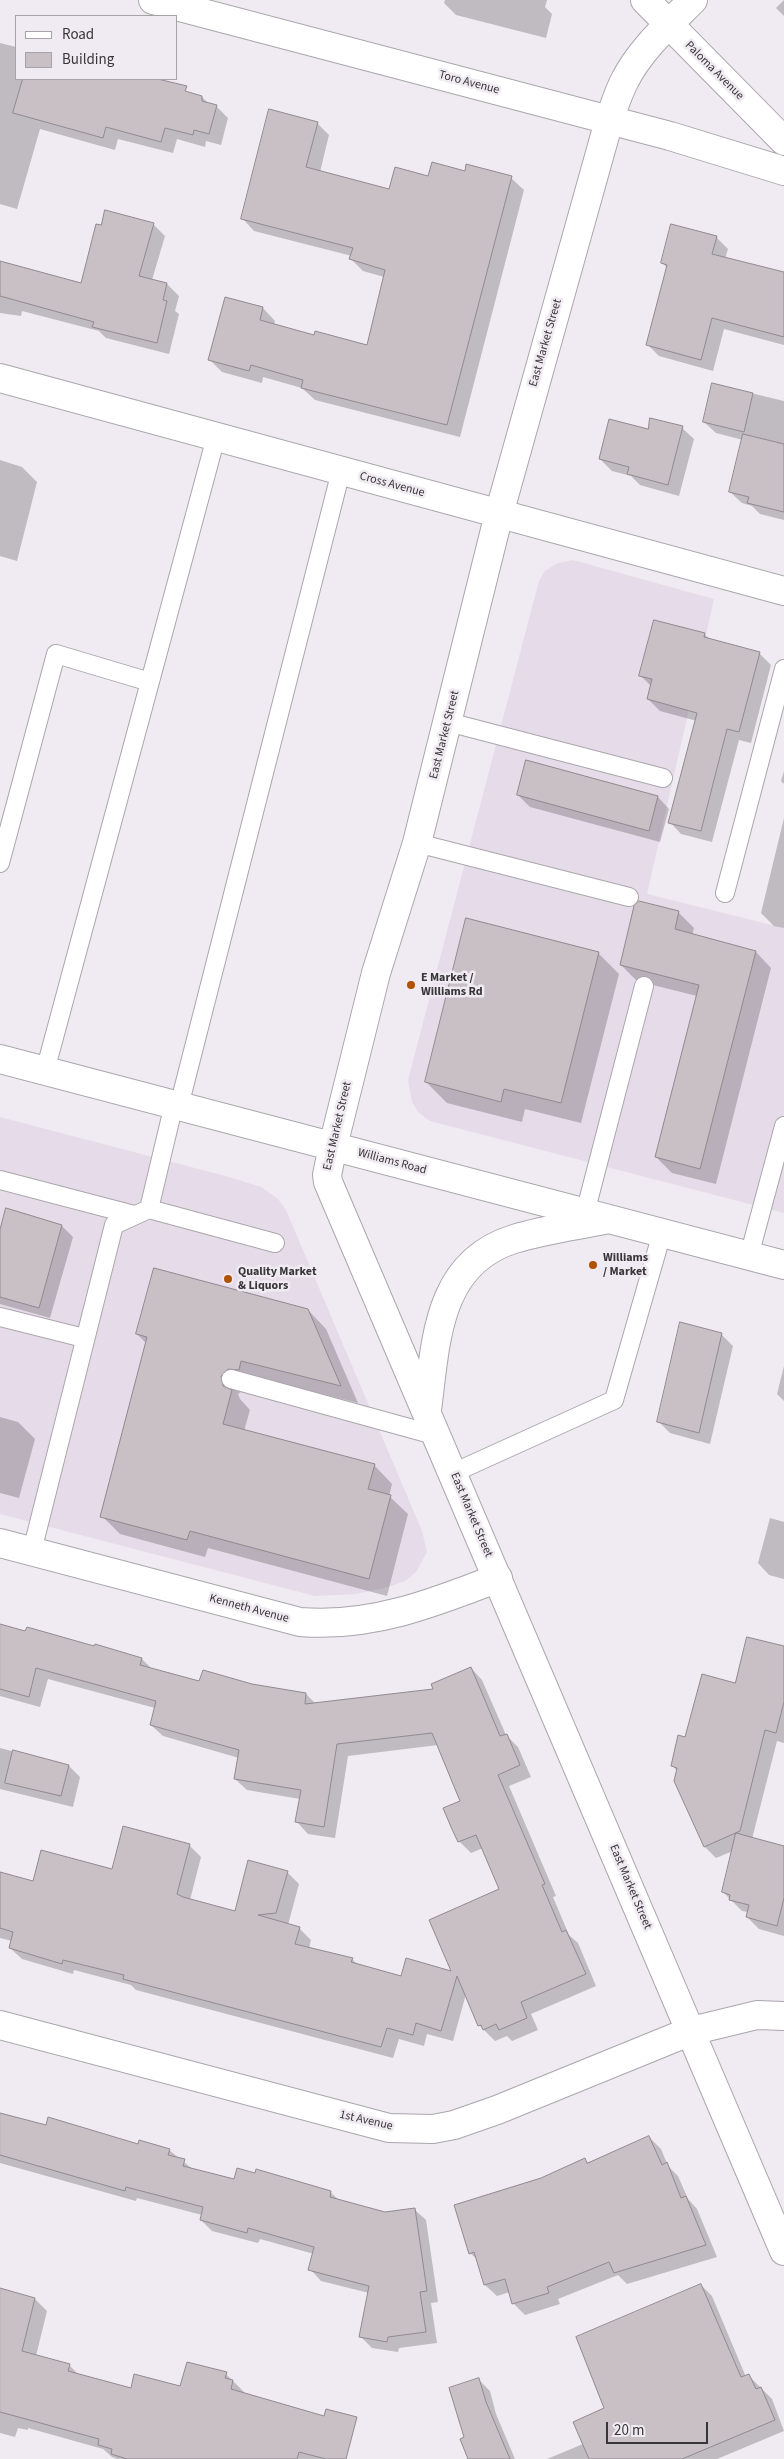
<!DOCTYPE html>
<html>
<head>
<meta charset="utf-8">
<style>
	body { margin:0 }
	#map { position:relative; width:784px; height:2459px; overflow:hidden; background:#f0eaf2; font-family:"Source Sans 3",sans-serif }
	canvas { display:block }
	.legend { position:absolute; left:15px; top:15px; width:162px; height:65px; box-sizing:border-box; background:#f0eaf2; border:1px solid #a6a2a8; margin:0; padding:6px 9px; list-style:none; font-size:15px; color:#383638 }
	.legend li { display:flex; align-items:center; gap:10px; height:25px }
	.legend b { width:25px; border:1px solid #a6a2a8 }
	.scale { position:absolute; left:606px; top:2422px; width:102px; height:22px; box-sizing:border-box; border:2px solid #383638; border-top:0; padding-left:6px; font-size:15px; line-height:18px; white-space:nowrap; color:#383638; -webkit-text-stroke:4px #f0eaf2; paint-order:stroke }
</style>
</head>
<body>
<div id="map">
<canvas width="784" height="2459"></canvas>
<ul class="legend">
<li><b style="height:6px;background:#fff"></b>Road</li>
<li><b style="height:14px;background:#c8c0c5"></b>Building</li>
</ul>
<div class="scale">20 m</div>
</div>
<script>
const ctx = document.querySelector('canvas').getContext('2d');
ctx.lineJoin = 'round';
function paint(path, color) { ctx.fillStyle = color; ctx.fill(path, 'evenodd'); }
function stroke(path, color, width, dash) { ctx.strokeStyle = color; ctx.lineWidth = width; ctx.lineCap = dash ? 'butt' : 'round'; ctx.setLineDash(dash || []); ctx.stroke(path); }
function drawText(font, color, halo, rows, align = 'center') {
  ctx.font = font + ' "Source Sans 3",sans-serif'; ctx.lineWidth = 5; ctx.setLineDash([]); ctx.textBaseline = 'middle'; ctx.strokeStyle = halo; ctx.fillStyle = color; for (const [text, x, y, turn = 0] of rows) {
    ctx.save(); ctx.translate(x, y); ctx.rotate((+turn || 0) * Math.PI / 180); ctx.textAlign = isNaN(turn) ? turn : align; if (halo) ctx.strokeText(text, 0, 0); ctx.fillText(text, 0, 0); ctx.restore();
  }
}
const built = new Path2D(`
	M573 560 714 599 647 894 784 928V1213L430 1121 418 1112 412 1102 408 1080 539 581 545 571 558 563Z
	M0 1117 229 1177 261 1187 278 1199 286 1210 422 1531 427 1552 416 1572 405 1581 388 1587 356 1594 315 1596 0 1514Z`);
const shadow = new Path2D(`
	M445 0H547L545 7 552 14 546 38 456 15 444 3Z
	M784 0V16L776 8Z
	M0 43 16 47V79H135L202 97 209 104 216 106 228 118 221 145 206 141 205 147 177 139 173 153 118 139 115 150 40 129 17 209 0 204Z
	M317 123 329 135 320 172 390 190 466 173 511 178 524 190 460 437 315 400 302 388 263 377 262 383 222 372 210 360 263 308 275 321 274 325 315 336 368 346 384 277 363 271 351 259 352 256 254 231 242 218Z
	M153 224 165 236 152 280 167 284 179 296 175 311 179 314 169 354 106 338 99 331 22 311 21 316 0 313V262L82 284 102 226Z
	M716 237 728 249 725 259 784 275V345L724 329 713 371 659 356 648 345 667 268 662 262Z
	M713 384 784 401V520L760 514 752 506 742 503 730 492 743 440 716 433 704 422Z
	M682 428 694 439 679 496 640 485 631 476 612 471 600 459 648 430Z
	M0 460 22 467 37 482 17 561 0 556Z
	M704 634 711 640 759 653 771 665 751 743 739 740 712 842 681 834 670 822 697 721 660 711 648 699 652 687 640 675Z
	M527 762 658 797 669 809 660 842 530 807 518 795Z
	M784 771V784L781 781Z
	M784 818V928L774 926 761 913Z
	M678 912 694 928 692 935 756 952 771 968 716 1184 672 1173 656 1157 697 996 637 981 621 965Z
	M598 953 619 974 581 1123 525 1109 522 1122 447 1103 426 1082Z
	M62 1226 73 1237 50 1318 0 1304V1235Z
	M308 1310 326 1329 358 1403 259 1378 238 1394 240 1399 250 1410 244 1431 374 1465 392 1484 389 1496 408 1514 387 1596 208 1548 205 1557 120 1534 102 1516 146 1343 137 1334Z
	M721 1334 733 1346 710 1444 670 1433 658 1421Z
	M784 1366V1401L777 1394Z
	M0 1417 18 1422 35 1439 19 1498 0 1493Z
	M770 1518 784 1522V1579L769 1575 758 1563Z
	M0 1625 142 1659 152 1669 200 1682 252 1685 306 1694 316 1704 435 1690 471 1668 482 1680 506 1735 518 1747 531 1777 509 1786 556 1896 553 1897 569 1935 578 1943 596 1986 531 2014 538 2030 512 2041 507 2036 495 2041 479 2025 466 1994 453 2041 427 2034 424 2046 399 2039 393 2058 136 1990 131 1985 74 1970 73 1974 22 1959 10 1948 12 1941 0 1938V1885L34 1883 113 1871 189 1845 201 1857 190 1900 236 1912 287 1872 299 1884 288 1925 299 1928 311 1940 309 1948 352 1959 359 1966 402 1978 453 1973 501 1890 483 1848 471 1853 459 1841 452 1826 462 1802 438 1745 348 1756 335 1838 308 1834 297 1822 300 1799 247 1790 235 1779 239 1758 163 1736 151 1725 155 1708 48 1679 40 1707 0 1696Z
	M784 1648V1743L777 1741 752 1839 784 1847V1936L759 1929 747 1917 748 1912 742 1911 723 1892 733 1851 716 1858 705 1847 677 1771 672 1765 686 1738 736 1685Z
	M0 1748 69 1766 80 1777 73 1807 0 1789Z
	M0 2113 47 2127 169 2150 195 2171 235 2181 330 2192 340 2201 385 2213 414 2209 426 2220 438 2302 431 2303 437 2343 399 2348 398 2352 372 2348 360 2336 369 2293 321 2281 310 2269 314 2254 260 2239 258 2243 212 2231 201 2220 202 2215 137 2198 136 2201 0 2163Z
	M649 2137 661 2149 668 2166 678 2176 688 2199 697 2209 717 2257 627 2284 618 2275 558 2299 560 2304 525 2315 513 2303 510 2292 497 2296 485 2285 478 2260 470 2253 541 2179 585 2160 589 2163Z
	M701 2285 712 2296 746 2377 749 2376 772 2399 784 2431 717 2459H547L583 2444 606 2409Z
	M0 2290 35 2299 47 2311 36 2356 69 2365 79 2375 132 2389 181 2387 226 2374 245 2393 328 2459H117L112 2457 103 2449 28 2428V2430L18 2428 15 2437 0 2433Z
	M479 2380 490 2391 496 2414 515 2459H469L466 2438Z`);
const building = new Path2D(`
	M23 79H158L187 86 185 91 202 96V101L217 105 209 134 194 130 193 135 165 128 161 142 106 127 103 138 13 113Z
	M269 109 318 122 306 167 389 189 395 167 428 176 432 162 465 171 466 164 512 176 447 425 301 388 303 380 251 365 249 371 208 360 225 297 263 307 260 320 314 335 315 331 367 345 385 270 349 259 353 248 241 219Z
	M105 210 154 223 139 276 167 283 163 300 167 301 157 343 92 327 94 322 0 296V261L81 283 96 224 101 225Z
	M671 224 717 236 712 254 784 272V337L712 318 701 360 646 345 667 265 661 263Z
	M712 383 753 393 744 432 703 422Z
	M650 418 683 426 668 485 627 474 629 467 599 459 609 419 648 429Z
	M743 434 784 444V512L747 503 749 497 729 492Z
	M654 620 705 633 704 637 760 652 739 732 727 729 701 831 668 823 697 713 647 699 652 679 639 676Z
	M526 760 658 796 649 831 517 795Z
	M639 901 679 911 675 929 756 951 700 1169 655 1157 699 985 620 965 634 906Z
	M466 918 599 952 561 1103 504 1089 501 1102 425 1082Z
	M6 1208 62 1225 39 1308 0 1297V1230Z
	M154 1268 308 1309 341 1386 241 1361 239 1370 228 1369 221 1376 223 1386 232 1390 223 1424 375 1464 368 1489 391 1495 369 1579 190 1531 187 1540 100 1517 147 1337 136 1334Z
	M680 1322 722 1333 699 1433 657 1422Z
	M0 1624 25 1631 27 1627 94 1646 95 1644 142 1658 140 1665 199 1681 203 1670 252 1684 306 1693 305 1704 433 1689 431 1684 471 1667 500 1736 507 1734 520 1765 498 1775 545 1884 542 1885 562 1932 566 1930 586 1974 521 2002 527 2018 499 2030 496 2024 483 2030 481 2025 478 2026 457 1976 441 2031 416 2023 413 2035 387 2028 381 2047 123 1979 124 1975 63 1960 62 1964 9 1948 13 1932 0 1928V1872L33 1881 41 1850 112 1869 123 1826 190 1844 177 1894 183 1897 235 1911 248 1860 288 1871 276 1913 258 1915 300 1927 295 1944 353 1958 351 1962 401 1976 406 1958 451 1971 429 1920 499 1889 476 1835 458 1842 451 1827 443 1808 460 1801 432 1733 337 1744 324 1827 295 1822 301 1790 234 1779 239 1750 150 1725 156 1701 36 1668 29 1697 0 1689Z
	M747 1637 784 1646V1702L776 1733 765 1730 740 1831 704 1847 674 1781 677 1768 671 1766 678 1735 685 1737 702 1674 735 1683Z
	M13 1750 69 1765 61 1796 5 1783Z
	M736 1833 784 1846V1898L777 1926 746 1917 749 1905 729 1900 730 1895 722 1892Z
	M0 2113 46 2125 48 2117 138 2144 139 2140 170 2149 168 2155 185 2159 183 2166 234 2179 237 2168 255 2173 256 2169 331 2191 330 2197 385 2212 415 2208 427 2291 420 2292 426 2332 388 2337 387 2342 359 2337 369 2286 308 2270 314 2247 248 2228 247 2233 200 2220 203 2207 126 2187 125 2191 0 2155Z
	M649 2136 662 2165 667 2162 681 2198 686 2196 706 2245 614 2273 609 2262 547 2287 549 2293 512 2304 505 2279 484 2285 474 2252 469 2254 454 2205 541 2178 585 2158 587 2163Z
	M701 2284 741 2377 749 2374 756 2389 761 2387 775 2420 682 2459H589L573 2422 604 2408 576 2337Z
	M0 2288 35 2298 22 2351 70 2364 68 2371 131 2388 134 2374 180 2386 187 2362 227 2372 225 2378 233 2380 231 2389 324 2416 326 2409 357 2417 346 2459H326L299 2452 297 2459H127L111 2454 112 2449 98 2445 99 2439 0 2412Z
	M479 2378 486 2402 510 2459H468L460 2439 464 2437 449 2388Z`);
const service = new Path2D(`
	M448 722 663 778
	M417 843 629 897
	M0 863 56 654 150 682
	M725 893 784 669
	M45 1071 216 437
	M179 1106 341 471
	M0 1180 134 1215
	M149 1209 275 1243
	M585 1213 644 986
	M749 1256 784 1126
	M0 1317 84 1338
	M231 1379 438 1436
	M453 1473 614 1400 662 1233
	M32 1551 114 1225 149 1209 174 1104`);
const minor = new Path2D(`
	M153 0 670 136 784 171
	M645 0 784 141
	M0 378 784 591
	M0 1543 300 1622C370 1628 434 1603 498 1578
	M0 2025 389 2128 433 2129 454 2125 497 2110 691 2031 757 2015 784 2016`);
const tertiary = new Path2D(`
	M333 1146 376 973 417 843 499 514 609 121C614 107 618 93 625 80 640 50 669 24 693 0`);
const secondary = new Path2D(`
	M0 1059 784 1265
	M333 1146 327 1175 328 1182 784 2251
	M427 1410C436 1343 436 1263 514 1239 543 1230 574 1226 604 1220`);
const markers = [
	[411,985,5,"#b05200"],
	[593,1265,5,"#b05200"],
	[228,1279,5,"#b05200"]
];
const streetNames = [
	["Paloma Avenue",714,71,45],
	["Toro Avenue",469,83,15],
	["East Market Street",546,343,-74],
	["Cross Avenue",392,485,15],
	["East Market Street",445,735,-76],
	["East Market Street",338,1126,-77],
	["Williams Road",392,1162,15],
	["East Market Street",471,1515,67],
	["Kenneth Avenue",249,1609,15],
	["East Market Street",630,1887,67],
	["1st Avenue",366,2121,13]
];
const poiNames = [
	["E Market /",421,978],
	["Williams Rd",421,992],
	["Williams",603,1258],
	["/ Market",603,1272],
	["Quality Market",238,1272],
	["& Liquors",238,1286]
];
paint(built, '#e6dbe9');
paint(shadow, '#0003');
paint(building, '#c8c0c5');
stroke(building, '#90898e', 1);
stroke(service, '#aba6ad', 20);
stroke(minor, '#aba6ad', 30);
stroke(tertiary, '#aba6ad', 30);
stroke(secondary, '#aba6ad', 30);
stroke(service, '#fff', 18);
stroke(minor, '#fff', 28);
stroke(tertiary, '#fff', 28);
stroke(secondary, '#fff', 28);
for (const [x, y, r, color] of markers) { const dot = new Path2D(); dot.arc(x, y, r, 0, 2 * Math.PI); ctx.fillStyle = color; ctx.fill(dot); stroke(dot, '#f0eaf2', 2); }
drawText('12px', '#383638', '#f0eaf2', streetNames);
drawText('bold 12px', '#383638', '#f0eaf2', poiNames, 'left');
</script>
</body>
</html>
